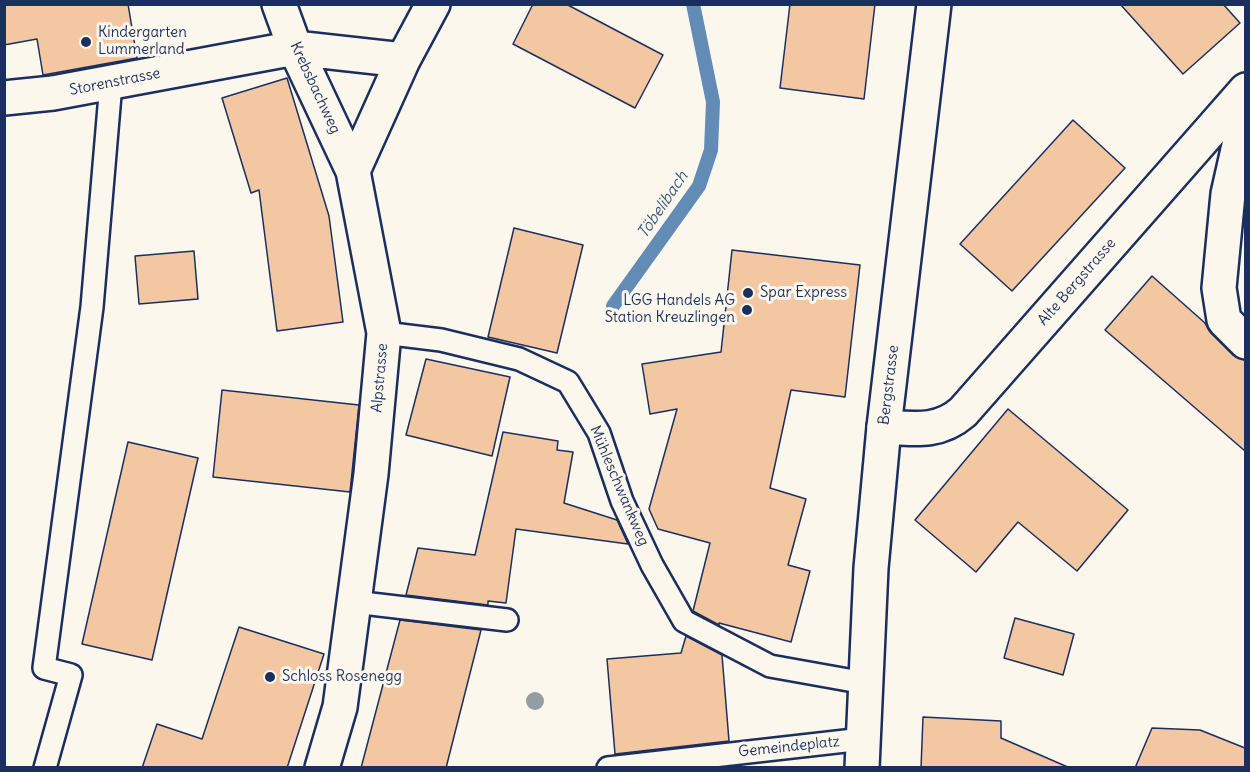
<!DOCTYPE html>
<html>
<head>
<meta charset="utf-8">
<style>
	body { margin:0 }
	#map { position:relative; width:1250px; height:772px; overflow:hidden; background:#fbf7ec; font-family:Delius,sans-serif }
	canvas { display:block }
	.frame { position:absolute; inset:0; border:6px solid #1b2f5e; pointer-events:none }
</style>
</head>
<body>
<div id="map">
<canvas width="1250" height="772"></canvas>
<div class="frame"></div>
</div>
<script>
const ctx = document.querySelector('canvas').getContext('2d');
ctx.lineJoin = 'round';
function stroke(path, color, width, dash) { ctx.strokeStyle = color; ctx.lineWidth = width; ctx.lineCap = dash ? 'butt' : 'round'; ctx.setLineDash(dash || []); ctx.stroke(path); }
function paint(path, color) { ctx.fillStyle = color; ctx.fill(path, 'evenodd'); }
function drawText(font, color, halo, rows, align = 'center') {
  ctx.font = font + ' Delius,sans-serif'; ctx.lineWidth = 6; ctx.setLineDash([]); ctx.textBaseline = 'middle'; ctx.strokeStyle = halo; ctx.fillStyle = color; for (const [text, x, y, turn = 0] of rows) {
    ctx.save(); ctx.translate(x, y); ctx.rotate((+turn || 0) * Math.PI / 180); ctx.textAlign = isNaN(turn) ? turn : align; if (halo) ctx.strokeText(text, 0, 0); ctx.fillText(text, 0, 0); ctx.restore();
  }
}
const stream = new Path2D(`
	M613 306 699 186 711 150 713 102 693 4`);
const building = new Path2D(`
	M4 4H128L137 58 43 75 37 39 4 45Z
	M533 4H566L663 55 635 108 513 44Z
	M790 4H875L864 99 780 88Z
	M1120 4H1223L1240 23 1183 74Z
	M287 78 329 216 343 322 277 331 259 190 251 193 222 98Z
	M1073 120 1125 168 1012 291 960 244Z
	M514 228 583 245 557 353 488 337Z
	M732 250 860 265 845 397 791 390 770 488 806 499 788 565 810 571 791 642 719 623V625L693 611 710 543 658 529 649 509 677 409 650 414 642 364 721 352Z
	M194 251 198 299 139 304 135 256Z
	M1152 276 1205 323 1211 333 1233 355 1245 360V451L1105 330Z
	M426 359 510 377 492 456 406 435Z
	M222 390 359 405 350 492 213 477Z
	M1008 409 1128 510 1077 571 1018 522 976 572 915 520Z
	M503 432 558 441 557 450 573 452 564 503 617 520 628 544 516 529 506 603 488 601V605L406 595 418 548 475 555Z
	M128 442 198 458 152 660 82 644Z
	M1015 618 1074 634 1063 675 1004 658Z
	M400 620 481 630 446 768H361Z
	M239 627 324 654 287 768H142L157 724 202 739Z
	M686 636 722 655 729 741 615 754 607 659 681 653Z
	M923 717 1001 721V738L1070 768H921Z
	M1152 728 1200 730 1245 748V768H1135Z`);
const service = new Path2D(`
	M384 333 441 340 519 359 568 382 599 433 622 501 652 565 684 621 770 666 865 683
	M354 602 507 620
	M45 768 71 675 44 668 92 307 111 83
	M608 768 863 739`);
const minor = new Path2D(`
	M279 4 295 48 353 171
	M4 98 53 93 295 48 403 60
	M1246 114 1228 194 1219 288 1224 320 1246 342
	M884 427C915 429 939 433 963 412L1246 90
	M322 768 340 707 371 474 384 333 353 171 403 60 433 4`);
const secondary = new Path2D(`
	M862 768 871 568 884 427 934 4`);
const trees = [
	[535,701]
];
const markers = [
	[86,42,6,"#1b2f5e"],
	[748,293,6,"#1b2f5e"],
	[747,310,6,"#1b2f5e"],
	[270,677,6,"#1b2f5e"]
];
const poiNames = [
	["Kindergarten",98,33],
	["Lummerland",98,50],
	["Spar Express",760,293],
	["LGG Handels AG",735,301,"right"],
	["Station Kreuzlingen",735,318,"right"],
	["Schloss Rosenegg",282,677]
];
const streetNames = [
	["Storenstrasse",115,82,-11],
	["Krebsbachweg",315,88,65],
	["Alte Bergstrasse",1077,282,-49],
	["Alpstrasse",380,378,-85],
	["Bergstrasse",889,385,-83],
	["Mühleschwankweg",619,486,67],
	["Gemeindeplatz",789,747,-6]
];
const waterNames = [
	["Töbelibach",663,205,-56]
];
stroke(stream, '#628bb6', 14);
paint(building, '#f3c7a2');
stroke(building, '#1b2f5e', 1.5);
stroke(service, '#1b2f5e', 26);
stroke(minor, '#1b2f5e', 38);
stroke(secondary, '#1b2f5e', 38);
stroke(service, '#fbf7ec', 21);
stroke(minor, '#fbf7ec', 33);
stroke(secondary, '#fbf7ec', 33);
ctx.fillStyle = '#959da4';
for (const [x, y] of trees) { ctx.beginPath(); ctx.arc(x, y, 9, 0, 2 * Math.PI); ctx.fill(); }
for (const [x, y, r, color] of markers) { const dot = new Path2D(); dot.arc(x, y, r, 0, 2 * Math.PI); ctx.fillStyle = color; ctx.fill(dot); stroke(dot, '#fbf7ec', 2); }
drawText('15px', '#1b2f5e', '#fbf7ec', poiNames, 'left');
drawText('15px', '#1b2f5e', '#fbf7ec', streetNames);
drawText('italic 16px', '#385582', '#fbf7ec', waterNames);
</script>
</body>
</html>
